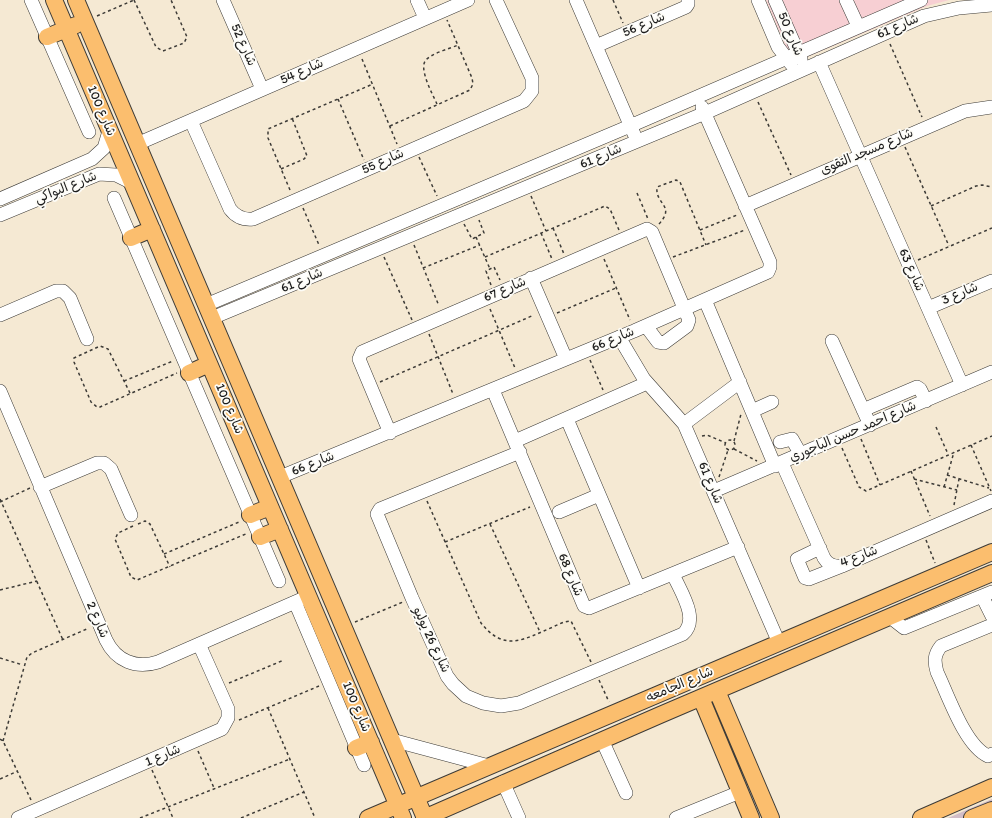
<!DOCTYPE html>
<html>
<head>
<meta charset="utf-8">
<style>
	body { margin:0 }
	canvas { display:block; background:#f5e9d3 }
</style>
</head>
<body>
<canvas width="992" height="818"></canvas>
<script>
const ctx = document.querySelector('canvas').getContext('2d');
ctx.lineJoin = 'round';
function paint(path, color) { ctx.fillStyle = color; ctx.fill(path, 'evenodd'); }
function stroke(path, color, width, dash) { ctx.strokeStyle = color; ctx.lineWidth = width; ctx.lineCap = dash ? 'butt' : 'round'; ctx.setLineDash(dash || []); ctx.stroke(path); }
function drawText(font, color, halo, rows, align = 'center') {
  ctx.font = font + ' Itim,"Playpen Sans Arabic",sans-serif'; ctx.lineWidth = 3.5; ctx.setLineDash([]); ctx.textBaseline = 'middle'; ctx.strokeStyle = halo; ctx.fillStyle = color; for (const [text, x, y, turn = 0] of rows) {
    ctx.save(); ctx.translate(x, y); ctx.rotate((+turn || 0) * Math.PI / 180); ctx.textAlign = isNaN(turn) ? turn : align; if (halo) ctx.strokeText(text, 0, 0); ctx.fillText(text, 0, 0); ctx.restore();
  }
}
const built = new Path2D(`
	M766 0H949L927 6 793 63Z`);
const industrial = new Path2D(`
	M992 799V818H948Z`);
const path = new Path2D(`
	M134 0 156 47 163 51 184 43 187 37 171 0
	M613 0 623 23
	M97 16 134 0
	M890 44 922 117
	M362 59 397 144
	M338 99 364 160
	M758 102 791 175
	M437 104C433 95 418 68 426 60 432 53 449 49 458 45
	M390 126 470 90 473 84 472 78 447 20
	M905 147 949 246
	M419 157 437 196
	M281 169 304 159 307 156 292 118
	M290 190 268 138V129L373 84
	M637 193 648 219
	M531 196 546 231
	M931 206 976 186 982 185 992 187
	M303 208 319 245
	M464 224 472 239 484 233 479 220
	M659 224C676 205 655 205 657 187L676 180 680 182 706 245
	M553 228 564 254
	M700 230 737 215
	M541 233 552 259
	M476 237 490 269
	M414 245 439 306
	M384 257 412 320
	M485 257 605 206 610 209 619 230
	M673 257 745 230
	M604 259 630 320
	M918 260 992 228
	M423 268 480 245
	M491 285 486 271 494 267 500 280
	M490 309 515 368
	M557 313 616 288
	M429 334 453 394
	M590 360 603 390
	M124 381 173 361
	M380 382 534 315
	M130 393 108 349 100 346 74 358V362L91 402 97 407H100L177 373
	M936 427 948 454
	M702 436 707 435 726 443
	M861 439 880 485
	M725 445a5 5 0 1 1 10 0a5 5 0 1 1-10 0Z
	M734 441 741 414
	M971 445 991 491
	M842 448 859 487 866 491 992 436
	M734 449 757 461
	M911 471 930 516
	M947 475 989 488
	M719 477 728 450
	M914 479 957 490
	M944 487 954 452
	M0 499 63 640
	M427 501 481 623C505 653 524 639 553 627 559 624 565 621 571 621L591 662
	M0 502 30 488
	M954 505 959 479
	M138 524 145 521 150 524 170 567
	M490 524 540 632
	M133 526 118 533 115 539 131 577 137 580 248 533
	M926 540 935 563
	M445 542 530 507
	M164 554 239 522
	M0 590 37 581
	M355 622 403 602
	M0 658 23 665
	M599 680 609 702
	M229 683 284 660
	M268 708 315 818
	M239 720 319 686
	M0 739 3 741 31 800
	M3 741 27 657 32 653 89 628
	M198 751 214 788
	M152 770 173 818
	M0 779 18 771
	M140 818 290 759
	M241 818 304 792`);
const minor = new Path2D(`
	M31 0 89 132
	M223 0 262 89
	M417 0 425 18
	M576 0 634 134
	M758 0 778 47 791 64
	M775 0 801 59
	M846 0 858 26
	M596 46 686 7 688 4V0
	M819 62 962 385
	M191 121 230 209C236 217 243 220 253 219L524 101 532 91V78L496 0
	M137 144 468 0
	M114 198 279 581
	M0 199 92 159 104 148 109 131
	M745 206 965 111 992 107
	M0 215 99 174 116 175 132 183
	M531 278 566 359
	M705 300 775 466
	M206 305 630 126 921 0
	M928 308 992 281
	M0 315 56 291H63L70 298 87 339
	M212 318 705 113 924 16 959 8 992 5
	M619 337 644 379 684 424 779 643
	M832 341 870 425
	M493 390 584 606 589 608 738 547
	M0 391 106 640C116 661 136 669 158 662L309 596
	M863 410 917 387 920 389 926 401
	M752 411 772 402
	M567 419 639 588
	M684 424 740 382
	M390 433 359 359 362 352 647 229 652 232 689 320 687 326 664 343 658 342 646 326
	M515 441 647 383
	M780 442 792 439 801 455
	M520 452 380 509 377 514 412 598 447 676 453 684 466 696 483 703 501 706 519 703 683 634C700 619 680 591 673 574
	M782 463 824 558C828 565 834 567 842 566L992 501
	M280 477 634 331 768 272 770 267V262L702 107
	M40 487 97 463H104L111 469 131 515
	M714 491 992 372
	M559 512 599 495
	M820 548 797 559 805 578 809 579 842 566
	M982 596 992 616
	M295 602 364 765
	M890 617 904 628 992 592
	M992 625 941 646C934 655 934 661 937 672 948 695 965 746 988 756L992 754
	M392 740 489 766
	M602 740 626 793
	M503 782 519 818
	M18 818 222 729 228 718V709L199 644
	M676 818 740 792`);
const major = new Path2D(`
	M54 0 403 818
	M76 0 425 818
	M47 37 76 25
	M131 238 152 229
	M189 373 209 364
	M250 515 270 507
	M260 537 280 529
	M717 691 771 818
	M701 698 751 818
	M356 748 371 742
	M368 818 992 552
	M424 818 660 715 992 573
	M921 818 992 787
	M972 818 992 810`);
const streetNames = [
	["شارع 56",644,25,-23],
	["شارع 61",898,27,-23],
	["شارع 50",790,34,67],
	["شارع 52",243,45,66],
	["شارع 54",302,72,-24],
	["شارع 100",101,111,67],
	["شارع مسجد التقوى",867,152,-23],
	["شارع 61",601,157,-23],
	["شارع 55",383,162,-24],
	["شارع البواكي",66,188,-22],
	["شارع 63",911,270,66],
	["شارع 61",302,281,-23],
	["شارع 67",505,290,-23],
	["شارع 3",960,294,-23],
	["شارع 66",613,340,-23],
	["شارع 100",229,409,67],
	["شارع احمد حسن الباجوري",853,432,-23],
	["شارع 66",313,464,-22],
	["شارع 61",710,483,67],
	["شارع 4",859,557,-21],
	["شارع 68",570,575,67],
	["شارع 2",97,620,67],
	["شارع 26 يوليو",431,640,65],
	["شارع الجامعه",680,685,-23],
	["شارع 100",356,707,67],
	["شارع 1",163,756,-23]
];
paint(built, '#f7cfd3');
paint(industrial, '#d2bdc7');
stroke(minor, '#3d3b37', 14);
stroke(major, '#3d3b37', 18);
stroke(path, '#3d3b37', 1.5, [3, 3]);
stroke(minor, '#fff', 13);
stroke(major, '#fbbe6e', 16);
drawText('13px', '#1c1c1c', '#fdfcf7', streetNames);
</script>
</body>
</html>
